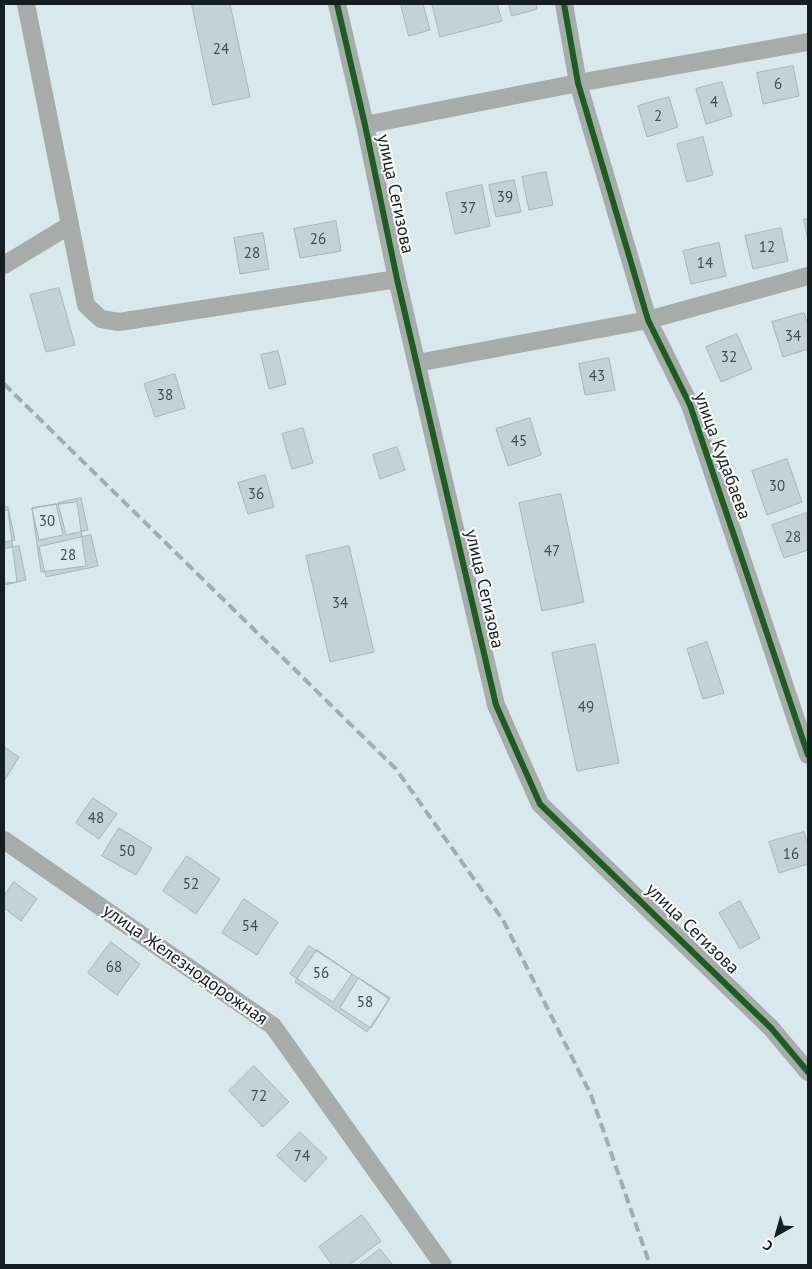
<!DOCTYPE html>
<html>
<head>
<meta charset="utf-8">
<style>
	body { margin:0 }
	#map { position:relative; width:812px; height:1269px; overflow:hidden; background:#d8e8ed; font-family:"PT Sans",sans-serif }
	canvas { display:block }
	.frame { position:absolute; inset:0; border:5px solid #151f22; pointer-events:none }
	.north { position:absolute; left:752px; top:1209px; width:50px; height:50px; -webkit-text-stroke:4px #fff; paint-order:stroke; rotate:218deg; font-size:14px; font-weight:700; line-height:20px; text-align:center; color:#151f22 }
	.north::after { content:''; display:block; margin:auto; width:18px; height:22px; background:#151f22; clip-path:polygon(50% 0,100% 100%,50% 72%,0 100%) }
</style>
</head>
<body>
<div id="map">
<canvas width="812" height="1269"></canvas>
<div class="frame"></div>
<div class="north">С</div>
</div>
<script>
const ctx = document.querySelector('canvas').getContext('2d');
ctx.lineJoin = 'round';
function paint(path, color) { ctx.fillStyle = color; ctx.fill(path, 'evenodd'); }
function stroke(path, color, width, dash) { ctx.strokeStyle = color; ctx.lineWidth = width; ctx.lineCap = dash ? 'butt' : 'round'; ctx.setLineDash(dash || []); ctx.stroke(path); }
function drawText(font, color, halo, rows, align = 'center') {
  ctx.font = font + ' "PT Sans",sans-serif'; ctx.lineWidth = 4; ctx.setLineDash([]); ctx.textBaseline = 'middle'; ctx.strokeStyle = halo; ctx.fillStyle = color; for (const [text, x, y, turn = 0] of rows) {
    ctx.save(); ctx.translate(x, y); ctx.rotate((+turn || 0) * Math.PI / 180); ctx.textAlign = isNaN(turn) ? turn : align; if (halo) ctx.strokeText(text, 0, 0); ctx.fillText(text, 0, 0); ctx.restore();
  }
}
const building = new Path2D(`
	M192 4H230L250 97 213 105Z
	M401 4H423L430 30 409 36Z
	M437 4H497L502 21 440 37 432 5Z
	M509 4H536L537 9 512 16Z
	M793 66 799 96 763 104 757 73Z
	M722 82 732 116 706 124 696 89Z
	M669 97 678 127 647 137 638 106Z
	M703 137 713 175 687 182 677 144Z
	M546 172 553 205 529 210 522 177Z
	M514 180 521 212 496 217 489 185Z
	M482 185 490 226 455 234 446 193Z
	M804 219H808V240Z
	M336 221 341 251 300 258 294 229Z
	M781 228 788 261 753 269 745 236Z
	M263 233 269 269 240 274 234 238Z
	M719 243 726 276 691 284 683 251Z
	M59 288 75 345 46 352 30 295Z
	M804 313 808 325V349L783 357 772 322Z
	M737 334 752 369 721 382 706 347Z
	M278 351 286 384 269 389 261 355Z
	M609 358 615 390 585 395 579 364Z
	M175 374 185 408 155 417 144 384Z
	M530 418 541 455 508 466 496 429Z
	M303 428 313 463 292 469 282 434Z
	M397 447 405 470 380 479 373 455Z
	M787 459 802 502 767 515 752 471Z
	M265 475 274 507 248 514 238 483Z
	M561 494 584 602 542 611 519 503Z
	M81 498 88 530 66 535 58 503Z
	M77 502 86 566 41 572 32 508Z
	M56 504 63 535 39 540 32 509Z
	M8 507 15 540 4 542V508Z
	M8 510 17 582 4 583V511Z
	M807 513 808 550 784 558 772 525Z
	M91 535 98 566 46 577 39 547Z
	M19 546 26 580 4 585V549Z
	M349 546 374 652 330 662 306 556Z
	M707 642 724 693 703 699 687 649Z
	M595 644 619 763 577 771 552 653Z
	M4 747 19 757 4 781Z
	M93 798 117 814 99 839 76 823Z
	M119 828 152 848 136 875 102 856Z
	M804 832 808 845V864L779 873 769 842Z
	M187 856 220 879 196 914 163 891Z
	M14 882 37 899 21 921 4 908V896Z
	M244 899 278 922 257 955 222 933Z
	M740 901 760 938 740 949 719 913Z
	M111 942 140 964 117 995 88 973Z
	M309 946 352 974 333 1002 290 974Z
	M317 950 389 999 367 1032 295 982Z
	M359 978 390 998 371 1028 340 1008Z
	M254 1066 289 1102 263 1127 229 1091Z
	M300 1132 327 1158 305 1182 277 1156Z
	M362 1215 381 1241 349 1265H332L319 1247Z
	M380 1249 393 1265H359Z`);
const minor = new Path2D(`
	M26 4 86 305 101 319 119 322 397 279
	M337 4 365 125 397 279 496 705 540 804 771 1028 808 1072
	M564 4 578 83 648 320 690 405 808 755
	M365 125 578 83 808 42
	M4 265 70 225
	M417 363 648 320 808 276
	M4 840 273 1026 443 1265`);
const rail = new Path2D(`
	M4 384 396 769 503 920 591 1095 650 1265`);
const cycleway = new Path2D(`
	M337 4 365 125 397 279 496 705 540 804 771 1028 808 1072
	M564 4 578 83 648 320 690 405 808 755`);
const numberNames = [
	["24",221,50],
	["6",778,85],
	["4",714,103],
	["2",658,117],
	["39",505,198],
	["37",468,209],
	["26",318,240],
	["12",767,248],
	["28",252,254],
	["14",705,264],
	["34",793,337],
	["32",729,358],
	["43",597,377],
	["38",165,396],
	["45",519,442],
	["30",777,487],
	["36",256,495],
	["30",47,522],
	["28",793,538],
	["47",552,552],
	["28",68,556],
	["34",340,604],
	["49",586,708],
	["48",96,819],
	["50",127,852],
	["16",791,855],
	["52",191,885],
	["54",250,927],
	["68",114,968],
	["56",321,974],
	["58",365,1003],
	["72",259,1097],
	["74",302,1157]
];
const streetNames = [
	["улица Сегизова",395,194,78],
	["улица Кудабаева",722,456,70],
	["улица Сегизова",484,589,77],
	["улица Сегизова",692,929,44],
	["улица Железнодорожная",185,965,35]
];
paint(building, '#c4d1d5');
stroke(building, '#a9b4b8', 1);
stroke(minor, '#a7aba9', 18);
stroke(rail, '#a4acad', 4, [10, 5]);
stroke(cycleway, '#1b5e20', 6);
drawText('15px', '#424c50', null, numberNames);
drawText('18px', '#151f22', '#fff', streetNames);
</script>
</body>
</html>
